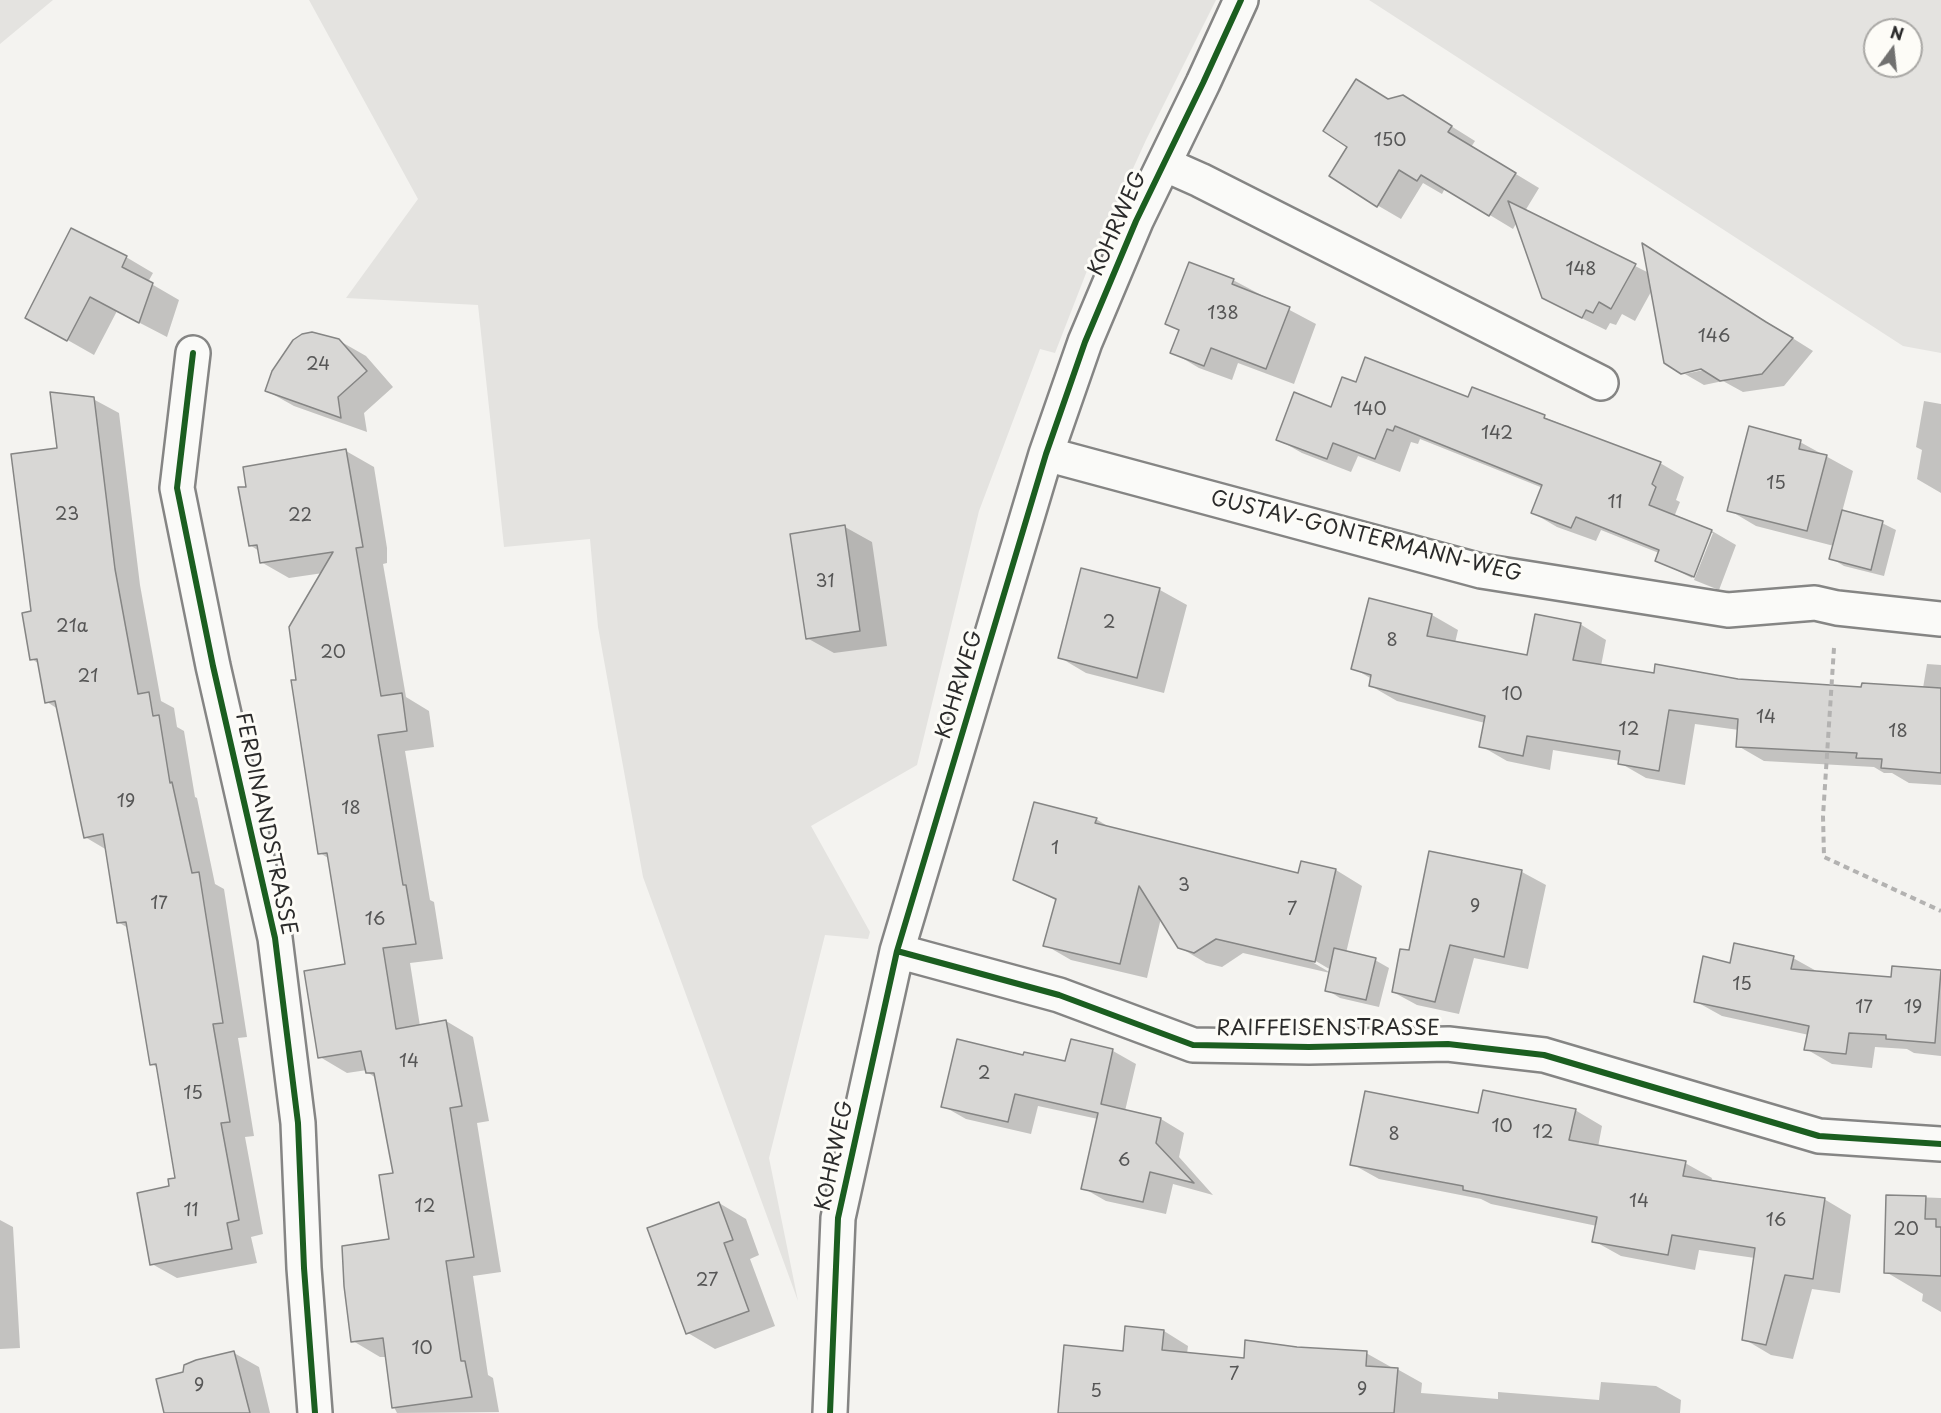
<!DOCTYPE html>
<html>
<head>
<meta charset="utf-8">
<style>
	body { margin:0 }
	#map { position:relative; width:1941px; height:1413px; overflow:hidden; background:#f4f3f0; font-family:"Playpen Sans",sans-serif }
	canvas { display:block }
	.north { position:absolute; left:1863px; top:18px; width:60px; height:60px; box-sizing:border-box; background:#fdfcf7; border:2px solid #a9a8a5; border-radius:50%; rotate:15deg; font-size:16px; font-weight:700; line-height:24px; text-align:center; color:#2b2b2b }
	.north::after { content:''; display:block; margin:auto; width:21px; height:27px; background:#717170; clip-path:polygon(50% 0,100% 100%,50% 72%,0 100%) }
</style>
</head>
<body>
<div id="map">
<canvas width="1941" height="1413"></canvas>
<div class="north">N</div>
</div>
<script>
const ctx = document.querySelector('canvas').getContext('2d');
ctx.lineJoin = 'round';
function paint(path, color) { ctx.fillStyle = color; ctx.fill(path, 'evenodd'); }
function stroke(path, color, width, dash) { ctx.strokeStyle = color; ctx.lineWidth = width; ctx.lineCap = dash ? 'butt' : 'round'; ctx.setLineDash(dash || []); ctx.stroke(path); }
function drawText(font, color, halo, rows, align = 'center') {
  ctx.font = font + ' "Playpen Sans",sans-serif'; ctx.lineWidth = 6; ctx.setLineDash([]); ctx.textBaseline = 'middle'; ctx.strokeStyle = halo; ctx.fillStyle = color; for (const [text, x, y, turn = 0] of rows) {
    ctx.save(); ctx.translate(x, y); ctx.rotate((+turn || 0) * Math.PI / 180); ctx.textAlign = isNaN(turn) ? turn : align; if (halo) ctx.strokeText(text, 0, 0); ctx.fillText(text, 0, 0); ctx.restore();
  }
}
const green = new Path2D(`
	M0 0H53L0 44Z
	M309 0H1216L1146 140 1090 263 1055 353 1040 349 979 511 917 765 811 826 870 932 868 939 825 935 769 1158 798 1301 643 877 598 627 590 539 504 547 478 305 346 298 418 199Z
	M1369 0H1941V353L1903 346ZM1875 30H1911V66H1875Z`);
const shadow = new Path2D(`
	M1388 100 1427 111 1475 141 1471 147 1539 188 1525 211 1649 273 1664 257 1813 351 1784 386 1743 392 1723 381 1704 385 1685 374 1708 369V366L1684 371V374L1665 362 1652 290 1635 321 1622 314 1616 325 1610 323 1606 330 1567 311 1517 222 1513 229 1445 188 1442 194 1423 183 1401 219 1377 205Z
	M126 257 153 273 148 282 179 300 167 337 117 311 94 355 27 317Z
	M1233 280 1316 324 1294 384 1238 363 1232 380 1199 368 1172 352 1180 331 1167 323Z
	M338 340 366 356 393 387 364 413 367 432 294 406 267 391Z
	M1356 384 1469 399 1473 389 1660 463 1684 477 1676 500 1680 502 1674 517 1712 531 1736 545 1719 590 1694 580 1713 533H1710L1692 578 1656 560 1659 553 1601 530 1596 541 1557 527 1533 513 1543 488 1420 439 1418 444 1411 442 1400 472 1358 456 1351 472 1302 453 1277 439 1332 409Z
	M93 399 119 413 140 585 161 701 174 708 177 727 184 731 195 797 197 798 215 884 224 889 247 1037 238 1038 254 1136 245 1137 263 1234 251 1237 257 1263 177 1278 152 1264 171 1187 177 1179 158 1068 152 1064 128 928 118 922 107 850 85 837 58 709 47 702 39 664 32 659 33 612 59 450Z
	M1924 401 1941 404V493L1917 479 1922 450 1916 447Z
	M1800 442 1853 471 1842 512 1882 523 1896 530 1884 576 1844 566 1831 558 1834 546 1756 526 1729 510Z
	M346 451 374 467 387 548V563L383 564 406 697 429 711 434 747 405 751 430 900 434 902 443 959 410 963 420 1026 446 1021 473 1037 489 1121 477 1123 501 1272 473 1276 488 1375 493 1378 499 1412 397 1413 394 1407 387 1357H380L353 1341 391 1240 394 1174 376 1078 367 1072V1070L347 1073 320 1057 347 965 328 858 320 853 298 681 323 573 289 578 261 562 259 551 250 545 248 488Z
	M845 527 872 542 887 646 834 653 807 638Z
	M1082 570 1160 590 1187 605 1164 693 1086 673 1059 657Z
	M1370 600 1432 615 1458 630 1455 643 1528 657 1580 624 1606 640 1601 666 1655 675 1863 688H1923L1927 664 1941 665V785L1909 783 1892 773H1884L1874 767 1764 761 1738 746 1739 730 1695 724 1685 785 1646 778 1620 763V761L1553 750 1550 770 1507 761 1481 746 1485 723 1397 701 1371 686 1372 679 1353 668Z
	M1096 819 1114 830 1299 875 1302 863 1336 870 1362 886 1346 953 1375 960 1389 968 1379 1007 1340 998 1327 990 1330 973 1243 953 1222 967 1206 963 1179 947 1161 918 1147 978 1071 960 1045 945 1057 901 1015 879ZM1309 957 1331 970V973L1307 959Z
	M1430 853 1522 872 1546 885 1528 969 1474 958 1459 1014 1417 1005 1393 992 1410 952Z
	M1793 958 1820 973 1892 979 1893 968 1941 971V1056L1914 1053 1907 1049 1875 1047 1872 1068 1832 1064 1806 1049 1809 1035 1722 1016 1695 1001 1731 965Z
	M1072 1041 1113 1051 1136 1064 1125 1111 1161 1119 1184 1133 1179 1157 1213 1195 1173 1184 1166 1214 1106 1201 1083 1188 1098 1119 1038 1106 1031 1134 966 1119 943 1106 1024 1056 1067 1063Z
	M1575 1110 1602 1126 1598 1147 1685 1163 1712 1178 1711 1182 1824 1199 1851 1215 1840 1293 1812 1289 1793 1359 1771 1355 1744 1339 1755 1258 1699 1250 1695 1270 1621 1256 1594 1241 1597 1226 1491 1204 1481 1199 1379 1179 1352 1164 1480 1114Z
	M1888 1196 1941 1198V1312L1922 1301 1923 1294 1886 1272Z
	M719 1203 746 1219 759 1255 750 1259 775 1326 715 1349 688 1333Z
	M0 1220 13 1227 20 1348 0 1349Z
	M1164 1331 1188 1346 1187 1354 1246 1360 1297 1348 1366 1353 1391 1367 1390 1369H1397L1422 1383 1421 1393 1498 1399V1392L1599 1400 1601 1382 1656 1386 1681 1400 1680 1413H1062L1124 1353Z
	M234 1353 259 1367 270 1413H180L185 1373Z`);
const building = new Path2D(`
	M1356 79 1388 99 1403 95 1452 126 1448 132 1516 173 1489 216 1421 175 1417 181 1399 170 1377 207 1329 176 1347 147 1323 131Z
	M1508 201 1636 264 1611 309 1599 302 1593 313 1586 310 1582 318 1542 298Z
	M71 228 127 256 122 267 153 283 139 323 90 297 67 341 25 318Z
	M1642 243 1766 322 1793 338 1762 374 1720 381 1701 369 1681 374 1664 363Z
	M1189 262 1234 279 1232 284 1290 307 1266 369 1211 348 1204 366 1170 353 1179 330 1165 324Z
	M312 332 339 339 367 371 338 397 341 418 265 391 272 371 293 340 302 334Z
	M1365 357 1468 397 1472 387 1545 415 1544 418 1661 462 1652 484 1656 487 1649 505 1712 530 1694 577 1655 561 1659 550 1576 517 1571 528 1531 513 1542 485 1395 426 1393 431 1387 429 1375 459 1333 443 1327 459 1276 440 1294 392 1331 407 1342 377 1356 382Z
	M50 392 94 397 115 569 138 694 149 692 153 716 159 715 170 783 172 782 192 873 199 872 223 1023 213 1024 230 1122 221 1123 239 1220 227 1223 232 1249 150 1265 137 1193 169 1186 168 1179 175 1178 156 1064 150 1065 126 922 117 923 103 834 84 838 55 701 45 703 37 659 30 660 22 613 31 611 11 454 57 448Z
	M1749 426 1801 440 1799 449 1827 455 1807 531 1727 511Z
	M346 449 363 547 356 548 381 696 402 693 407 731 378 735 403 885H406L416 944 383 948 396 1029 446 1020 462 1106 450 1108 474 1257 446 1261 461 1361H465L472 1397 392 1408 383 1338 351 1342 344 1286 342 1246 389 1239 379 1175 393 1173 374 1073H366L361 1051 318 1058 304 971 345 964 327 853 318 854 291 680H296L289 627 333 552 260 563 257 545 249 546 238 487H246L243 467Z
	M1842 510 1883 521 1871 570 1829 559Z
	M845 525 860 631 806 639 790 534Z
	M1081 568 1160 588 1137 678 1058 658Z
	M1369 598 1432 614 1427 636 1527 655 1535 614 1581 623 1573 660 1654 673 1655 664 1738 679 1861 687 1862 683 1941 688V773L1881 768 1882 759 1856 758 1857 753 1736 747 1738 719 1669 710 1659 771 1618 764 1620 751 1527 736 1523 756 1479 747 1485 716 1369 686 1371 675 1351 669Z
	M1034 802 1097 818 1095 823 1298 873 1301 861 1336 869 1315 962 1216 939 1194 953 1178 948 1139 886 1120 964 1043 946 1056 899 1013 880Z
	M1429 851 1522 870 1504 957 1450 945 1435 1002 1392 992 1400 949 1409 950Z
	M1734 943 1794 956 1791 969 1891 977 1892 966 1941 970 1935 1043 1886 1039V1035L1849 1033 1846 1054 1804 1050 1809 1026 1694 1002 1703 956 1730 963Z
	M1334 948 1376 958 1366 1000 1325 991Z
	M957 1039 1023 1055 1024 1052 1065 1061 1071 1039 1113 1049 1101 1104 1161 1118 1156 1143 1194 1183 1150 1172 1143 1202 1081 1189 1098 1113 1015 1094 1008 1122 941 1107Z
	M1483 1090 1576 1109 1569 1140 1686 1161 1683 1176 1825 1198 1813 1279 1785 1275 1766 1345 1742 1340 1755 1248 1672 1235 1668 1255 1592 1242 1597 1217 1463 1190V1186L1350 1165 1365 1091 1478 1113Z
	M1886 1195 1926 1196 1925 1219H1936V1227H1941V1276L1884 1273Z
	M719 1202 733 1240 724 1243 749 1311 686 1334 647 1228Z
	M1125 1326 1164 1330 1162 1350 1244 1358 1245 1340 1297 1347 1367 1351 1366 1366 1398 1368 1394 1413H1058L1064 1345 1123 1351Z
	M234 1351 250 1413H164L156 1379 183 1372 184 1365 196 1360Z`);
const path = new Path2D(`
	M1834 648 1823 816 1824 857 1941 911`);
const minor = new Path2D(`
	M1164 164 1200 180 1601 383
	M193 353 177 488 213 666 275 938 298 1123 304 1268 315 1413
	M1046 454 1481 571 1728 610 1815 603 1837 608 1941 619
	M897 951 1059 995 1193 1045 1309 1047 1448 1044 1544 1055 1819 1136 1941 1144
	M830 1413 838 1218 897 951 1046 454 1085 342 1136 221 1203 83 1241 0`);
const cycleway = new Path2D(`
	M193 353 177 488 213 666 275 938 298 1123 304 1268 315 1413
	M897 951 1059 995 1193 1045 1309 1047 1448 1044 1544 1055 1819 1136 1941 1144
	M830 1413 838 1218 897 951 1046 454 1085 342 1136 221 1203 83 1241 0`);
const numberNames = [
	["150",1390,141],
	["148",1581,270],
	["138",1223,314],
	["146",1714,337],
	["24",318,365],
	["140",1370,410],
	["142",1497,434],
	["15",1776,484],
	["11",1615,503],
	["23",67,515],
	["22",300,516],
	["31",825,582],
	["2",1109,623],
	["21a",72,627],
	["8",1392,641],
	["20",333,653],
	["21",88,677],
	["10",1512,695],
	["14",1766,718],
	["12",1629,730],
	["18",1898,732],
	["19",126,802],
	["18",351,809],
	["1",1055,849],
	["3",1184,886],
	["17",159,904],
	["9",1475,907],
	["7",1292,910],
	["16",375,920],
	["15",1742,985],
	["17",1864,1008],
	["19",1913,1008],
	["14",409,1062],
	["2",984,1074],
	["15",193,1094],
	["10",1502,1127],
	["12",1543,1133],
	["8",1394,1135],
	["6",1124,1161],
	["14",1639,1202],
	["12",425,1207],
	["11",191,1211],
	["16",1776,1221],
	["20",1906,1230],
	["27",707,1281],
	["10",422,1349],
	["7",1234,1375],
	["9",199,1386],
	["9",1362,1390],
	["5",1096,1392]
];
const streetNames = [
	["KOHRWEG",1118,224,-66],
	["GUSTAV-GONTERMANN-WEG",1366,537,14],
	["KOHRWEG",960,685,-73],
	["FERDINANDSTRASSE",265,824,78],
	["RAIFFEISENSTRASSE",1328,1029],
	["KOHRWEG",835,1156,-78]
];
paint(green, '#e4e3e0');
paint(shadow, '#0003');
paint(building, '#d8d7d5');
stroke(building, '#858584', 1.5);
stroke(minor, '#858584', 38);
stroke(path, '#b3b2b1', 4, [6, 4.5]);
stroke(minor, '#fafaf8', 33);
stroke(cycleway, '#1b5e20', 6);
drawText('18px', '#565656', null, numberNames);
drawText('21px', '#2b2b2b', '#fdfcf7', streetNames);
</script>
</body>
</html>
